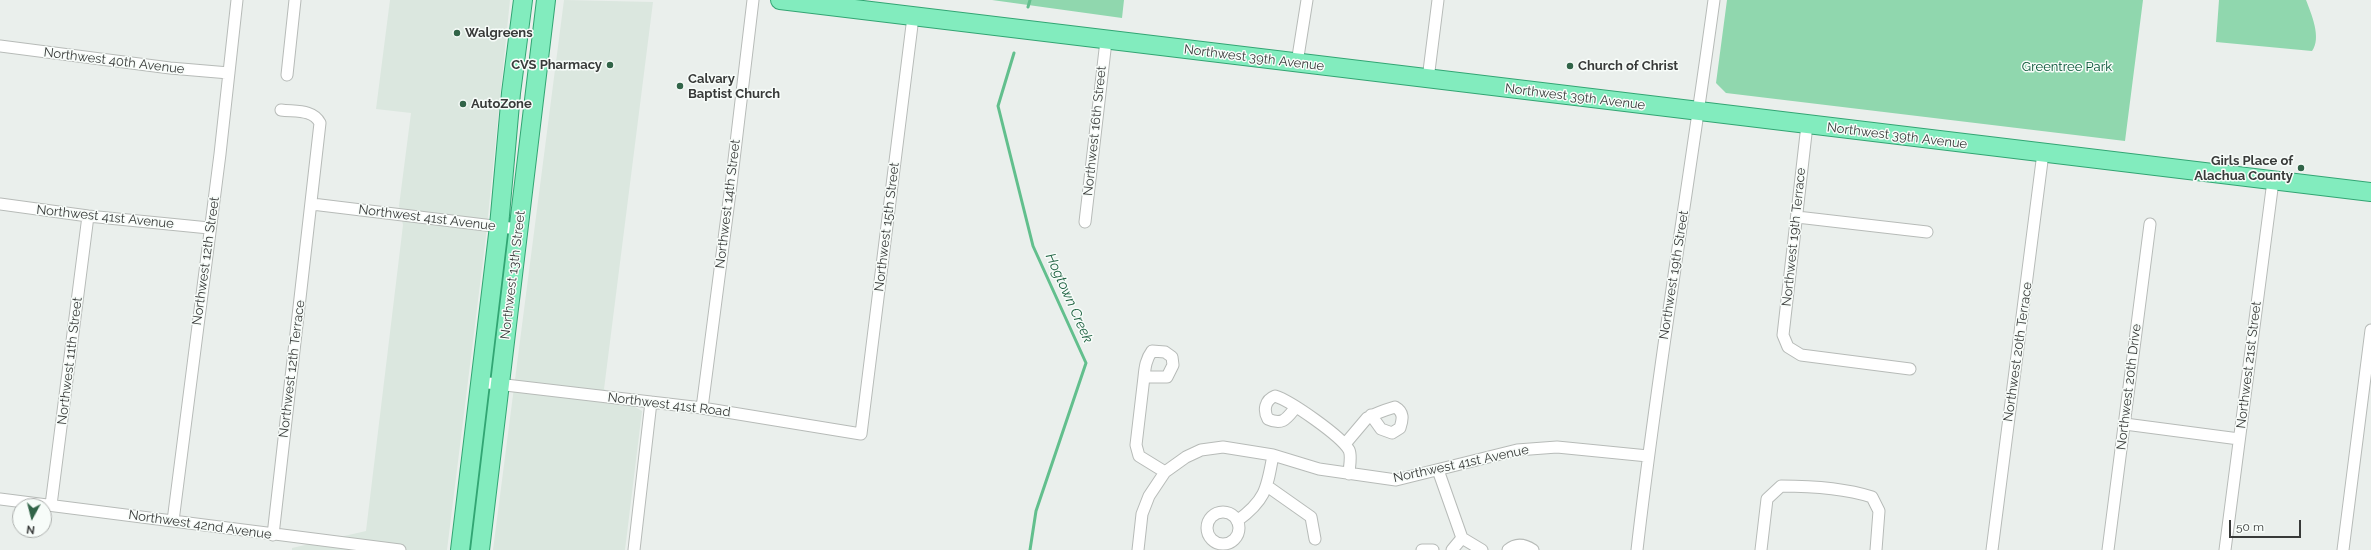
<!DOCTYPE html>
<html>
<head>
<meta charset="utf-8">
<style>
	body { margin:0 }
	#map { position:relative; width:2371px; height:550px; overflow:hidden; background:#eaefec; font-family:Raleway,sans-serif }
	canvas { display:block }
	.north { position:absolute; left:12px; top:498px; width:40px; height:40px; box-sizing:border-box; background:#f7fcf9; border:1px solid #abaeac; border-radius:50%; rotate:187deg; font-size:11px; font-weight:700; line-height:16px; text-align:center; color:#383a39 }
	.north::after { content:''; display:block; margin:auto; width:14px; height:18px; background:#316448; clip-path:polygon(50% 0,100% 100%,50% 72%,0 100%) }
	.scale { position:absolute; left:2229px; top:520px; width:72px; height:18px; box-sizing:border-box; border:2px solid #383a39; border-top:0; padding-left:5px; font-size:12px; line-height:14px; white-space:nowrap; color:#383a39; -webkit-text-stroke:3px #f7fcf9; paint-order:stroke }
</style>
</head>
<body>
<div id="map">
<canvas width="2371" height="550"></canvas>
<div class="north">N</div>
<div class="scale">50 m</div>
</div>
<script>
const ctx = document.querySelector('canvas').getContext('2d');
ctx.lineJoin = 'round';
function paint(path, color) { ctx.fillStyle = color; ctx.fill(path, 'evenodd'); }
function stroke(path, color, width, dash) { ctx.strokeStyle = color; ctx.lineWidth = width; ctx.lineCap = dash ? 'butt' : 'round'; ctx.setLineDash(dash || []); ctx.stroke(path); }
function drawText(font, color, halo, rows, align = 'center') {
  ctx.font = font + ' Raleway,sans-serif'; ctx.lineWidth = 3; ctx.setLineDash([]); ctx.textBaseline = 'middle'; ctx.strokeStyle = halo; ctx.fillStyle = color; for (const [text, x, y, turn = 0] of rows) {
    ctx.save(); ctx.translate(x, y); ctx.rotate((+turn || 0) * Math.PI / 180); ctx.textAlign = isNaN(turn) ? turn : align; if (halo) ctx.strokeText(text, 0, 0); ctx.fillText(text, 0, 0); ctx.restore();
  }
}
const built = new Path2D(`
	M390 0H510L486 236 447 550H292V548L366 531 403 225 399 206 411 113 376 109Z
	M564 0 653 2 604 389 642 411 625 550H493Z`);
const green = new Path2D(`
	M992 0H1124L1122 18Z
	M1727 0H2143L2125 141 1726 93 1716 83Z
	M2219 0H2306C2311 13 2322 38 2312 51L2216 42Z`);
const stream = new Path2D(`
	M1028 7 1030 0
	M1014 53 998 106 1033 246 1086 363 1036 511 1030 550`);
const street = new Path2D(`
	M0 46 170 68 229 73
	M1297 63 1307 0
	M287 75 295 0
	M1428 79 1438 0
	M1807 125 1783 335 1788 347 1801 355 1910 369
	M0 204 88 216 209 228
	M312 204 518 229
	M1797 217 1927 232
	M1085 222 1106 41
	M1144 377H1167L1173 365 1172 357 1165 352 1152 351C1146 359 1145 367 1144 377L1136 445 1139 456 1165 472
	M480 382 702 408 861 434 913 17
	M1296 407C1287 418 1283 426 1268 419 1263 410 1265 400 1275 396 1291 401 1341 436 1349 450 1352 456 1349 468 1349 474
	M702 408 731 185 753 0
	M2125 424 2239 439
	M1345 444 1367 418C1376 413 1385 410 1395 407 1404 412 1403 419 1400 428L1392 433 1381 429 1371 415
	M1438 470 1462 538
	M1267 486 1311 517 1315 539
	M0 499 400 550
	M51 505 88 216
	M1207 528a16 16 0 1 1 32 0a16 16 0 1 1-32 0Z
	M173 521 220 154 237 0
	M1237 521C1266 500 1267 488 1273 455
	M273 535 320 123C313 109 295 112 281 110
	M634 550 651 402
	M1138 550 1142 514 1149 496 1165 472 1186 457 1201 450 1223 447 1273 455 1319 469 1396 480 1517 450 1557 447 1648 456
	M1422 550H1433
	M1452 550 1462 538 1482 550
	M1508 550C1516 543 1524 544 1533 550
	M1637 550C1658 366 1689 184 1714 0
	M1761 550 1767 499 1781 486C1810 486 1844 488 1872 497L1879 511 1876 550
	M1992 550 2043 153
	M2108 550 2150 224
	M2225 550 2273 181
	M2343 550 2371 330`);
const primary = new Path2D(`
	M780 0 2371 192
	M460 550 499 226 511 93 523 0
	M480 550 546 0`);
const markers = [
	[457,33,4,"#316448"],
	[610,65,4,"#316448"],
	[1570,66,4,"#316448"],
	[680,86,4,"#316448"],
	[463,104,4,"#316448"],
	[2301,168,4,"#316448"]
];
const poiNames = [
	["Walgreens",465,33],
	["CVS Pharmacy",602,65,"right"],
	["Church of Christ",1578,66],
	["Calvary",688,79],
	["Baptist Church",688,94],
	["AutoZone",471,104],
	["Girls Place of",2293,161,"right"],
	["Alachua County",2293,176,"right"]
];
const streetNames = [
	["Northwest 39th Avenue",1254,58,7],
	["Northwest 40th Avenue",114,61,7],
	["Northwest 39th Avenue",1575,97,7],
	["Northwest 16th Street",1095,131,-84],
	["Northwest 39th Avenue",1897,136,7],
	["Northwest 14th Street",728,204,-83],
	["Northwest 41st Avenue",105,217,6],
	["Northwest 41st Avenue",427,218,7],
	["Northwest 15th Street",887,227,-83],
	["Northwest 19th Terrace",1794,237,-84],
	["Northwest 12th Street",206,261,-82],
	["Northwest 13th Street",513,275,-83],
	["Northwest 19th Street",1674,275,-81],
	["Northwest 20th Terrace",2018,352,-82],
	["Northwest 11th Street",70,361,-83],
	["Northwest 21st Street",2249,365,-83],
	["Northwest 12th Terrace",292,369,-83],
	["Northwest 20th Drive",2129,387,-83],
	["Northwest 41st Road",669,405,7],
	["Northwest 41st Avenue",1461,464,-12],
	["Northwest 42nd Avenue",200,525,8]
];
const parkNames = [
	["Greentree Park",2067,67]
];
const waterNames = [
	["Hogtown Creek",1069,298,66]
];
paint(built, '#dbe7df');
paint(green, '#90d7ae');
stroke(stream, '#62bf8d', 3);
stroke(street, '#b7bbb8', 13);
stroke(primary, '#32a573', 20);
stroke(street, '#fff', 11);
stroke(primary, '#82ecbe', 18);
for (const [x, y, r, color] of markers) { const dot = new Path2D(); dot.arc(x, y, r, 0, 2 * Math.PI); ctx.fillStyle = color; ctx.fill(dot); stroke(dot, '#f7fcf9', 1.5); }
drawText('bold 13px', '#383a39', '#f7fcf9', poiNames, 'left');
drawText('13px', '#383a39', '#f7fcf9', streetNames);
drawText('13px', '#014f30', '#f7fcf9', parkNames);
drawText('italic 14px', '#1d6140', '#f7fcf9', waterNames);
</script>
</body>
</html>
